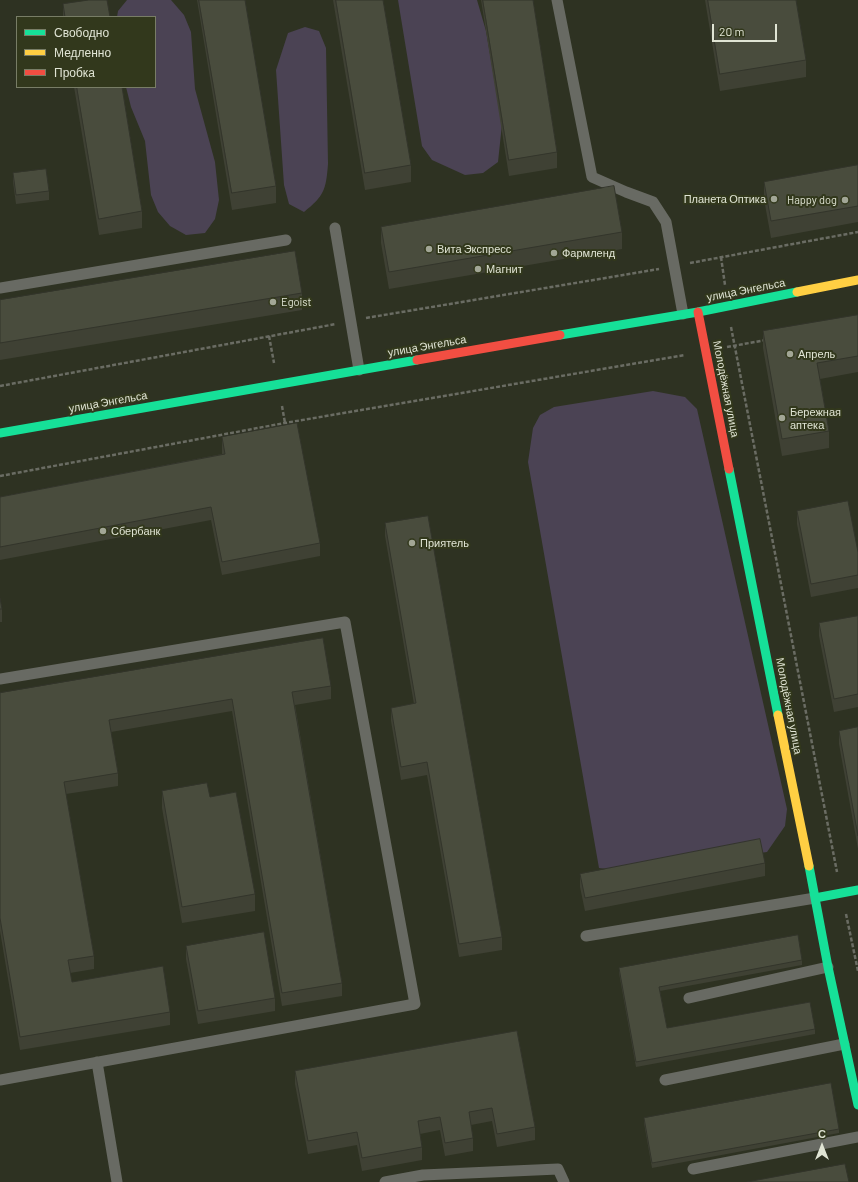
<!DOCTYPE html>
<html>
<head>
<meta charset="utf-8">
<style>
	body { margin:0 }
	#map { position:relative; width:858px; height:1182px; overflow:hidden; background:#2e3222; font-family:Barlow,sans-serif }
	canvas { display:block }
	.legend { position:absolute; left:16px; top:16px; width:140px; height:72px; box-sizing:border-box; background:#32381c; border:1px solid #787d66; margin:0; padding:5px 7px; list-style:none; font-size:12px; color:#e0e4d4 }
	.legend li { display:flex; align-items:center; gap:8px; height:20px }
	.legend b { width:20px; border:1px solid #787d66 }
	.north { position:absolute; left:802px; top:1126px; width:40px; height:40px; -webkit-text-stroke:3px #32381c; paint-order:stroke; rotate:0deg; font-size:11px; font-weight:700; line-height:16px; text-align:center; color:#e0e4d4 }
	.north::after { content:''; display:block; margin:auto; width:14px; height:18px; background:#e0e4d4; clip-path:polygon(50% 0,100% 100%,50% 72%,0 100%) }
	.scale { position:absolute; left:712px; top:24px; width:65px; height:18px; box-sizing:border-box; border:2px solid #e0e4d4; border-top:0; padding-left:5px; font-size:12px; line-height:14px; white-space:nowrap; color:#e0e4d4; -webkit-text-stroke:3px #32381c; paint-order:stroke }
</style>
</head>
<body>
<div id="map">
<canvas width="858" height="1182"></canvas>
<ul class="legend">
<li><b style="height:5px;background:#16e098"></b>Свободно</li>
<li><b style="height:5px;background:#ffcf43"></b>Медленно</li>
<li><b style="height:5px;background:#f24e42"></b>Пробка</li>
</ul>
<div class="north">С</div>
<div class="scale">20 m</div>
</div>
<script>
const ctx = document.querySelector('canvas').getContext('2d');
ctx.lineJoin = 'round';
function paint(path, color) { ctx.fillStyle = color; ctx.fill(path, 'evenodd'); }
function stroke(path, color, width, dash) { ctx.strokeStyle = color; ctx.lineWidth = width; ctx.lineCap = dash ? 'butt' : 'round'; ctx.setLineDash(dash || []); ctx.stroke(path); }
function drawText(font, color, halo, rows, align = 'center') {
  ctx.font = font + ' Barlow,sans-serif'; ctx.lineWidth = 4; ctx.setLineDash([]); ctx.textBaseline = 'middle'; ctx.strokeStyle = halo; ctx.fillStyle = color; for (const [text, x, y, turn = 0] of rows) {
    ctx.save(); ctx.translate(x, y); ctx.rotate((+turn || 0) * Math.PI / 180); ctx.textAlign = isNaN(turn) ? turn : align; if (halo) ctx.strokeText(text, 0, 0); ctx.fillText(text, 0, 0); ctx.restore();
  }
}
const green = new Path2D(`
	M127 0H171L184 15 191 32 195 89 215 162 219 200 215 219 205 233 186 235 170 226 158 212 151 195 145 141 131 107 126 87H155V17H117L118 11Z
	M398 0H477L486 31 502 124 498 162 483 173 465 175 432 160 422 146Z
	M305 27 319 31 326 48 328 164C326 190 324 196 304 212L289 204 284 185 276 70 288 33Z
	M653 391 685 397 697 409 787 809 785 826 767 852 629 872 599 868 528 462 533 428 540 415 554 407Z`);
const path = new Path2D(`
	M721 257 725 285
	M690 263 858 232
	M366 318 659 269
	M731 327 837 872
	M269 336 274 363
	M727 347 766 340
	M0 386 336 324
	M282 406 285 423
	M0 476 285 423 685 355
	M846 914 858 971`);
const lane = new Path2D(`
	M557 0 592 177 626 192 653 202 666 222 683 314
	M335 228 359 370
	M0 288 286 240
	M0 679 345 622 415 1004 0 1080
	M586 936 815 898
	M689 998 828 967
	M97 1062 117 1182
	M665 1080 844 1044
	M693 1169 858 1137
	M385 1182 423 1175 558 1169 564 1182`);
const fast = new Path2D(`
	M560 335 698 312 797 292
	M0 433 417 360
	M729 469 778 715
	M809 866 828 967 858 1105
	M815 898 858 890`);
const slow = new Path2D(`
	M797 292 858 280
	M778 715 809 866`);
const jam = new Path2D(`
	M698 312 729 469
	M417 360 560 335`);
const wall = new Path2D(`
	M197 0H245L276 186V203L232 210Z
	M333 0H383L411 165V182L365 190Z
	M481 0H533L557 152V168L509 176Z
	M705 0H796L806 60V77L720 91Z
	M63 4 110 17H63Z
	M74 87H122L142 211V228L99 235Z
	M858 165V222L771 238 764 199V182Z
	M13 173 49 191V200L16 204 13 182Z
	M381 227 622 232V249L389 289 381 243Z
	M302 293V310L0 360V300Z
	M858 315V372L820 379 829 431V448L782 456 763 348V331Z
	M222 437 320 543V556L222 575 211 520 0 560V497L222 454Z
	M797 511 858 552V588L811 597 797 524Z
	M385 523 502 937V950L459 957 427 775 401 780 391 721V708L414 704 385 536Z
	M0 598 2 609V622H0Z
	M858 616V707L834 712 819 636V623Z
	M331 686V699L295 705 342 983V996L282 1006 232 711 111 732 118 773V786L66 794 94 956V969L70 973 72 982 170 1012V1025L20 1050 0 931V693Z
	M858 727V849L839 744V731Z
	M162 791 210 797 255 894V911L182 923 162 808Z
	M765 863V876L585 911 580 887V874Z
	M186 946 275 998V1011L198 1024 186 959Z
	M802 960V965L660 991 667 1028 815 1029V1034L636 1067 619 973V968Z
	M517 1031 535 1127V1140L497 1147 492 1121 471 1125 473 1138V1151L445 1156 440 1130 420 1134 422 1147V1160L362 1171 357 1145 308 1154 295 1084V1071Z
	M644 1118 839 1129V1133L652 1168 644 1123Z`);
const building = new Path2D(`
	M89 0H107L110 17H65L63 4Z
	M199 0H245L276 186 232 193Z
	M336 0H383L411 165 365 173Z
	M483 0H533L557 152 509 160Z
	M708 0H796L806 60 720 74Z
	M77 87H122L142 211 99 219Z
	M858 165V206L771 221 764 182Z
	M46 169 49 191 16 195 13 173Z
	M614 186 622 232 389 272 381 227Z
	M295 251 302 293 0 343V300Z
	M858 315V356L817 363 829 431 782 439 763 331Z
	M297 423 320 543 222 562 211 507 0 547V497L225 454 222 437Z
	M848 501 858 552V575L811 584 797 511Z
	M428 516 502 937 459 944 427 762 401 767 391 708 416 703 385 523Z
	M0 598 2 609H0Z
	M858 616V694L834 699 819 623Z
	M323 638 331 686 292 692 342 983 282 993 232 699 109 720 118 773 64 782 94 956 68 960 72 982 163 966 170 1012 20 1037 0 918V693Z
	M858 727V836L839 731Z
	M207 783 210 797 236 792 255 894 182 907 162 791Z
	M760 839 765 863 585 898 580 874Z
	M264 932 275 998 198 1011 186 946Z
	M798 935 802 960 659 987 667 1028 810 1002 815 1029 636 1062 619 968Z
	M517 1031 535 1127 497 1134 492 1108 469 1112 473 1138 445 1143 440 1117 418 1121 422 1147 362 1158 357 1132 308 1141 295 1071Z
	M831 1083 839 1129 652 1163 644 1118Z
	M845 1164 849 1182H747Z`);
const markers = [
	[774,199,4,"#a2a696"],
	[845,200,4,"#a2a696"],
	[429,249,4,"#a2a696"],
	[554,253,4,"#a2a696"],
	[478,269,4,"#a2a696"],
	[273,302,4,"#a2a696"],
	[790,354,4,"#a2a696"],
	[782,418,4,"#a2a696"],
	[103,531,4,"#a2a696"],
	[412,543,4,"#a2a696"]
];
const poiNames = [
	["Планета Оптика",766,199,"right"],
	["Happy dog",837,200,"right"],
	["Вита Экспресс",437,249],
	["Фармленд",562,253],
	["Магнит",486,269],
	["Egoist",281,302],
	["Апрель",798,354],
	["Бережная",790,412],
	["аптека",790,425],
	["Сбербанк",111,531],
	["Приятель",420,543]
];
const streetNames = [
	["улица Энгельса",746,290,-11],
	["улица Энгельса",427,346,-10],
	["Молодёжная улица",726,389,79],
	["улица Энгельса",108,402,-10],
	["Молодёжная улица",789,706,79]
];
paint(green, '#4b4354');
stroke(path, '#6a6c63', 2.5, [4, 2]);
stroke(lane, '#686a63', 11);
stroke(fast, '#16e098', 9);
stroke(slow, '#ffcf43', 9);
stroke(jam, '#f24e42', 9);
paint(wall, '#3f4134');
paint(building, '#494c3d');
stroke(building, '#33352b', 1);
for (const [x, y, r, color] of markers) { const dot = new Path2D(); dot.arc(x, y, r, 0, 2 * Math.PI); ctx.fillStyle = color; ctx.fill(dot); stroke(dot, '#32381c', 1.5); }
drawText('11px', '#e0e4d4', '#32381c', poiNames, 'left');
drawText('11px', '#e0e4d4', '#32381c', streetNames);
</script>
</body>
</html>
